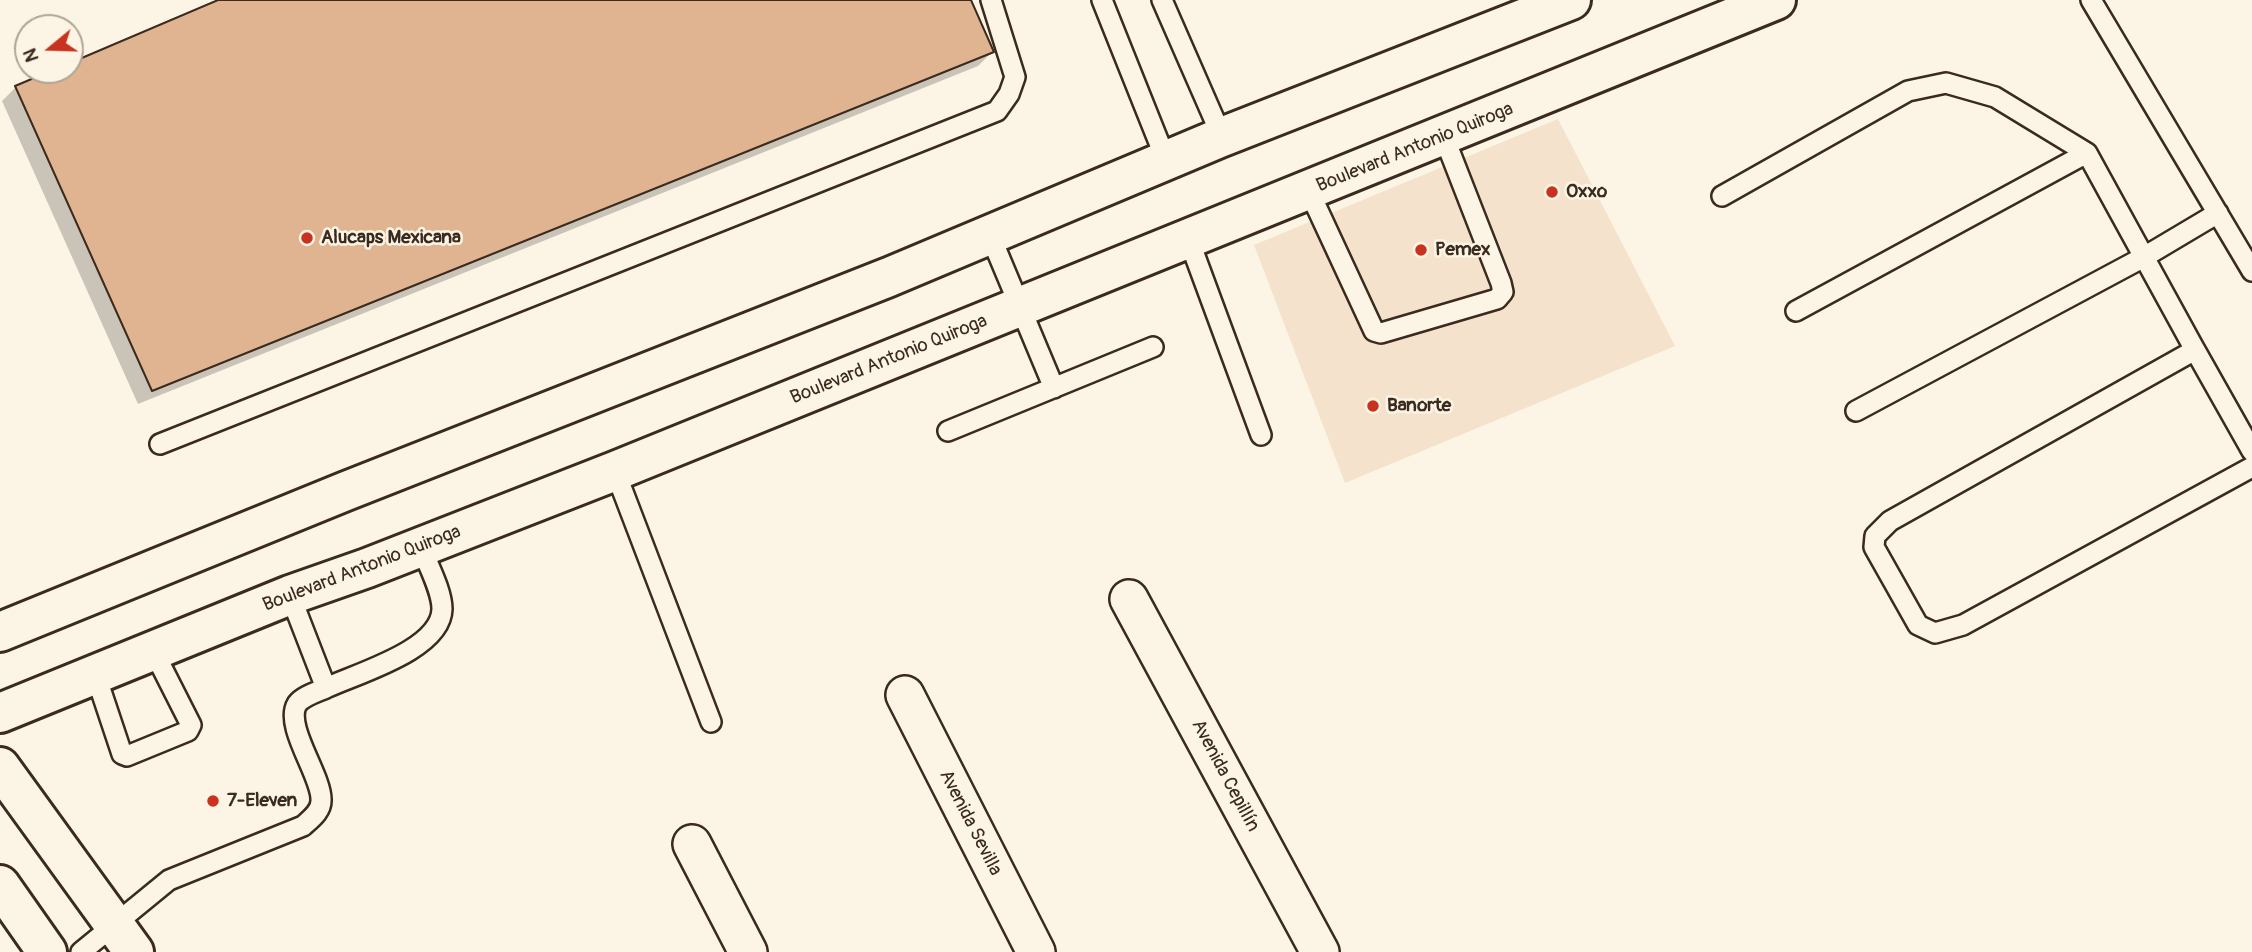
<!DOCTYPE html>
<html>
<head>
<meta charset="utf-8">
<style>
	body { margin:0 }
	#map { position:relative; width:2252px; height:952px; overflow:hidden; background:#fcf5e5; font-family:Pangolin,sans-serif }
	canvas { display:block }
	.north { position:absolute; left:14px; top:14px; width:70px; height:70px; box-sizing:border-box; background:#fcf5e5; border:2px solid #afa495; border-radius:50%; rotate:251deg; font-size:19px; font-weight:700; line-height:28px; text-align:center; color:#3b2a1e }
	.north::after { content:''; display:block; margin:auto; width:24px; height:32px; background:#c8321e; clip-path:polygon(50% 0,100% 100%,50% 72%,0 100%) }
</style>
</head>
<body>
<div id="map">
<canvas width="2252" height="952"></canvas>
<div class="north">N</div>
</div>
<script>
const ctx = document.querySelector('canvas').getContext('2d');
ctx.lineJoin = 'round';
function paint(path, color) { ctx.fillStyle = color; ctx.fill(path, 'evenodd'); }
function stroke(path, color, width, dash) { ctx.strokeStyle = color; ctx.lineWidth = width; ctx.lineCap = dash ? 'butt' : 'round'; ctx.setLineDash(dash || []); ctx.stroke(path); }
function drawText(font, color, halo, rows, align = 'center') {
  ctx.font = font + ' Pangolin,sans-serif'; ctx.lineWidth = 5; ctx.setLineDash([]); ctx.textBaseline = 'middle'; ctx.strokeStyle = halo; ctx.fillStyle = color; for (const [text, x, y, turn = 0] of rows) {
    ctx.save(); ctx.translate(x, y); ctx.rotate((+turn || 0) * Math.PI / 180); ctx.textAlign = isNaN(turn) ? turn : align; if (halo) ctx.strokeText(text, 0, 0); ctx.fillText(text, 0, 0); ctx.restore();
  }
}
const built = new Path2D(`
	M1558 119 1675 346 1345 483 1254 245Z`);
const shadow = new Path2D(`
	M222 0H969L992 52 978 66 138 404 2 101 16 87 57 70H70V65Z`);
const building = new Path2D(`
	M218 0H971L994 52 152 391 15 86 53 70H70V63Z`);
const lane = new Path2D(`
	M1102 0 1166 160
	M1162 0 1222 137
	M2091 0 2252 271
	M1309 191 1374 331 1381 333 1497 299 1503 292 1501 283 1444 137
	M1722 196 1908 91 1946 83 1995 97 2087 153 2195 350 1890 521 1875 536 1874 547 1918 625 1935 633 1963 625 2252 467
	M990 235 1054 388
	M1189 240 1261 435
	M1796 311 2087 153
	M2195 350 2252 451
	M1856 411 2144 257 2218 213
	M948 431 1153 347
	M160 444 997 111 1009 94 1015 77 991 0
	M615 471 711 722
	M96 676 122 754 127 756 188 731 191 725 154 652
	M326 688C358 673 441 650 442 609 442 591 428 565 421 547
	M81 952 169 880 303 826C311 819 322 811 321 799 321 775 284 726 297 704 303 696 317 692 326 688L290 595`);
const street = new Path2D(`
	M1129 599 1320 952
	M905 695 1036 952
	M692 844 748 952`);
const secondary = new Path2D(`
	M0 767 134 952
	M0 885 47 952`);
const primary = new Path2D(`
	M0 632 346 491 889 277 1222 137 1571 0
	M0 713 290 595 367 568 615 471 1776 0`);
const markers = [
	[1552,192,7,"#c8321e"],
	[307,238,7,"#c8321e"],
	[1421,250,7,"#c8321e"],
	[1373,406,7,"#c8321e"],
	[213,801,7,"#c8321e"]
];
const streetNames = [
	["Boulevard Antonio Quiroga",1415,148,-22],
	["Boulevard Antonio Quiroga",889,360,-22],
	["Boulevard Antonio Quiroga",362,569,-21],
	["Avenida Cepillín",1225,776,62],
	["Avenida Sevilla",970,823,63]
];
const poiNames = [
	["Oxxo",1566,192],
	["Alucaps Mexicana",321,238],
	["Pemex",1435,250],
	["Banorte",1387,406],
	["7-Eleven",227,801]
];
paint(built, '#f4e2cc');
paint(shadow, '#0003');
paint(building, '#e0b490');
stroke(building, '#3b2a1e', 2);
stroke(lane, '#3b2a1e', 24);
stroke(street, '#3b2a1e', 42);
stroke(secondary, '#3b2a1e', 44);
stroke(primary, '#3b2a1e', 44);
stroke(lane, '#fcf5e5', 19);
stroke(street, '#fcf5e5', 37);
stroke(secondary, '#fcf5e5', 38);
stroke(primary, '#fcf5e5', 38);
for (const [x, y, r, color] of markers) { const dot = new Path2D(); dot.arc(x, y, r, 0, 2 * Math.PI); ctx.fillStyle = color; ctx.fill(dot); stroke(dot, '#fcf5e5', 2.5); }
drawText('19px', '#3b2a1e', '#fcf5e5', streetNames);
drawText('bold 19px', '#3b2a1e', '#fcf5e5', poiNames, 'left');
</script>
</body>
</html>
